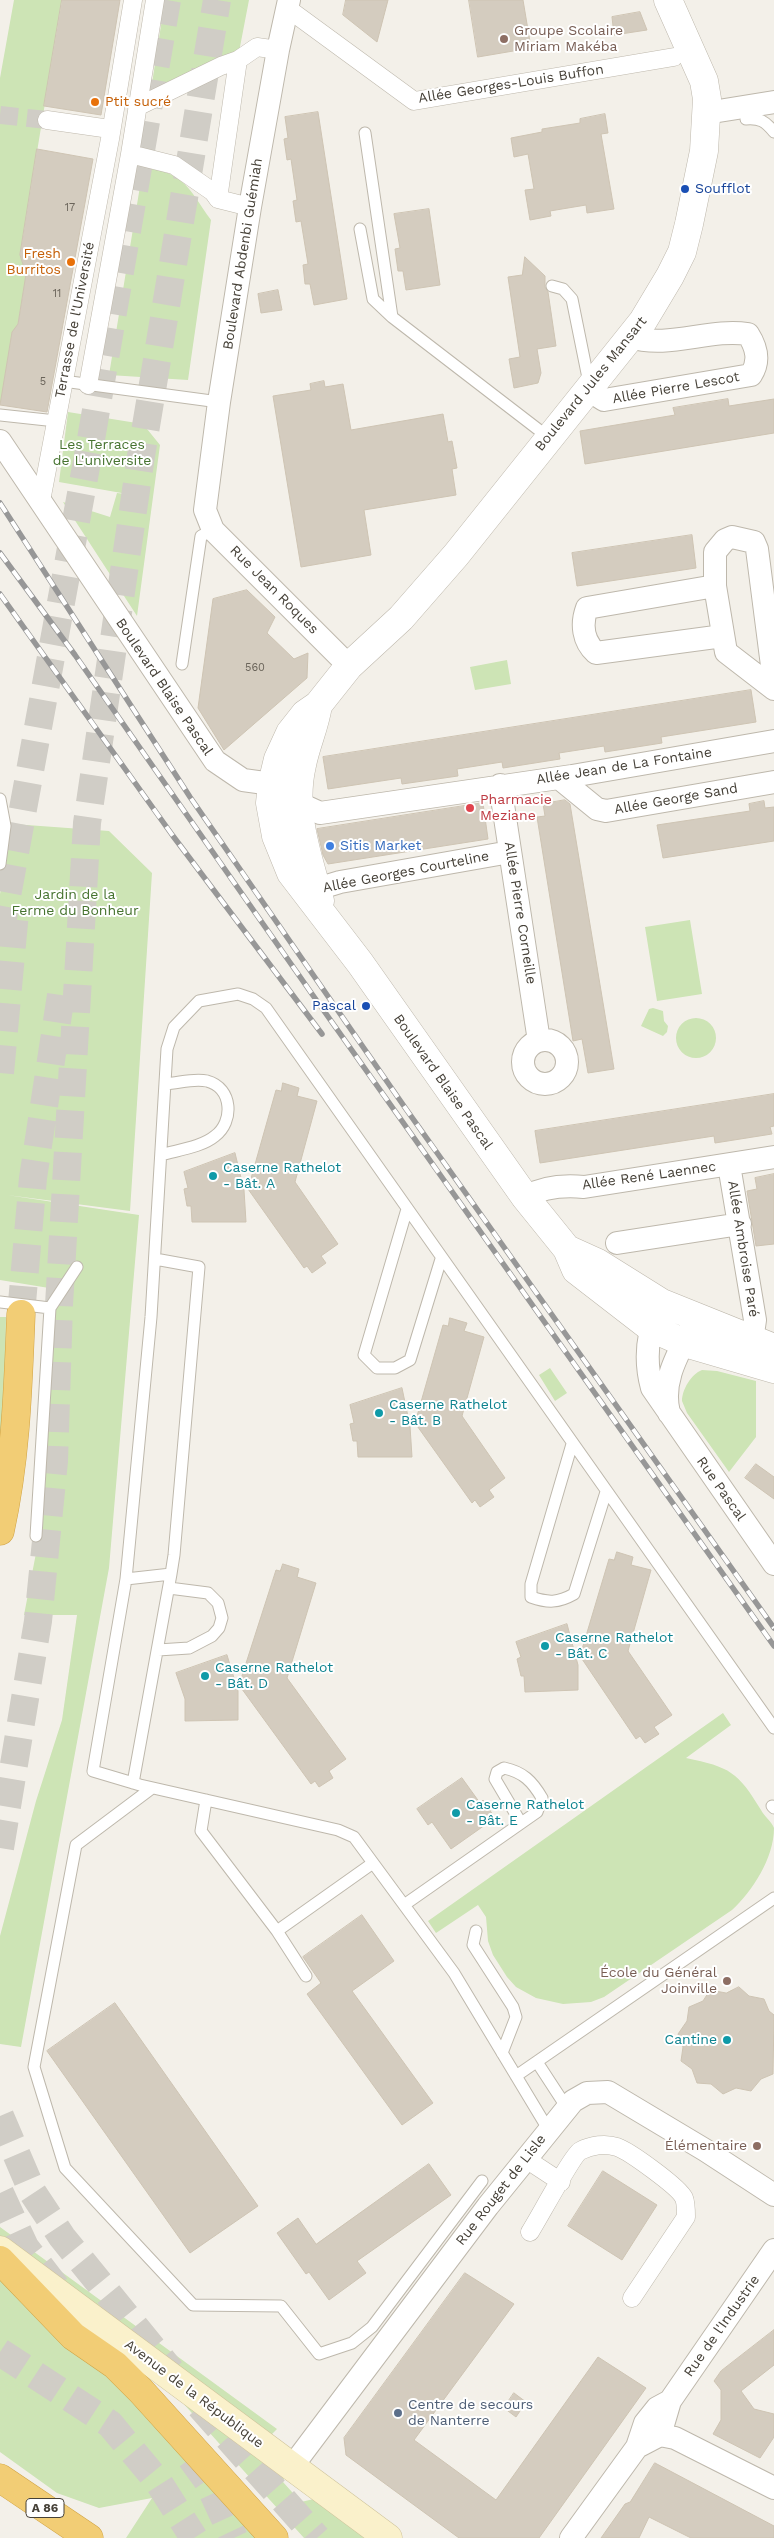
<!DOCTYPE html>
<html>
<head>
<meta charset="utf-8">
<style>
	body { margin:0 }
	canvas { display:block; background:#f3f0e9 }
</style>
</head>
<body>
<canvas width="774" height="2538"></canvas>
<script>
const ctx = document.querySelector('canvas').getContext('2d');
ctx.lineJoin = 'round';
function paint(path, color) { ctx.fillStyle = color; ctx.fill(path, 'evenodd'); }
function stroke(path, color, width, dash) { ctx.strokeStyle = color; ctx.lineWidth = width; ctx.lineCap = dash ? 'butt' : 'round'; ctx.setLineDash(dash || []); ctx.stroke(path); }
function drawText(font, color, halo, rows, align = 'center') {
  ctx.font = font + ' "Work Sans",sans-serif'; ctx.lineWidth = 4; ctx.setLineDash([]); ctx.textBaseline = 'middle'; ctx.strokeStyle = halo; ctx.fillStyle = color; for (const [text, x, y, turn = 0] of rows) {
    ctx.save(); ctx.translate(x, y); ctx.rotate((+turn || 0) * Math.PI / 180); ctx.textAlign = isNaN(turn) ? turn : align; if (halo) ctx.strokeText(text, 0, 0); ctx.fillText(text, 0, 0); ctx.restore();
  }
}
const green = new Path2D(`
	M14 0H62L20 255 27 274 18 324 0 405V78Z
	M165 0H249L239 52 150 96Z
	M143 168C184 171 188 188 211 220L188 380 109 375Z
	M68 412 143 424 160 445 137 616 63 502 110 517 117 493 133 495 59 482Z
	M507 660 511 684 475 690 470 667Z
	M13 824 109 831 152 873 130 1211 7 1195 139 1215 109 1568 21 2047 0 2044V1936L36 1801 62 1720 77 1615H24L44 1512 53 1305 49 1288 0 1280V894Z
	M690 920 702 994 657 1001 645 927Z
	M653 1008 663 1011 664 1021 668 1026 667 1032 663 1036 641 1026 649 1009Z
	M676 1038a20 20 0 1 1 40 0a20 20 0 1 1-40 0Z
	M0 1317H6L5 1410 0 1449Z
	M550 1368 567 1393 555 1401 539 1375Z
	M702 1370 717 1371 756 1381V1437L729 1472 687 1413 682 1401C682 1390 691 1374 702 1370Z
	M723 1713 731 1725 686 1758C730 1767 738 1772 761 1810 764 1816 772 1822 774 1828 774 1858 752 1892 732 1910L604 1997 591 2002 563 2004 536 1998 516 1987 507 1977 493 1955 488 1941 486 1917 478 1905 436 1933 428 1921Z
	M0 2227 277 2429 268 2438 0 2239Z
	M0 2277 37 2319 63 2341 128 2383 269 2538H126L152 2498 99 2508 57 2493 0 2452Z
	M182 2402 285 2473 283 2482 301 2502 318 2498 372 2538H304Z`);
const building = new Path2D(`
	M62 0H120L101 115 44 106Z
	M346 0H388L377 42 343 15Z
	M469 0H523L531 48 478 57Z
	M640 12 647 30 614 35 612 17Z
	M318 112 347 299 314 305 310 284H305L303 265 308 264 301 221 296 222 293 201 297 200 291 159 287 160 284 139 288 138 285 117Z
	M605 114 608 133 601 134 614 209 587 213 586 205 550 211 551 216 530 220 525 190 534 189 528 154 514 157 511 138 542 132V129L580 123V119Z
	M37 149 93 159 47 412 0 405 12 332 18 324 26 274 20 255Z
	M429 209 440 285 406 290 403 271H398L395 249 400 248 394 214Z
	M525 257 545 276V287L548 292 556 346 537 349 541 373 538 383 514 388 509 359 520 357 508 277 522 275Z
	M278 290 282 310 261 313 258 294Z
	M324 381 325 387 343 384 351 430 443 414 448 442 452 441 457 468 452 469 456 495 364 510 371 555 301 567 273 396 311 390 310 384Z
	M728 399 729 406 774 399V433L585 464 580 431 675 415 673 408Z
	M692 535 696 568 577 586 572 553Z
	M247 590 275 617 267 633 294 659 308 653 307 678 224 750 198 708 213 599Z
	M751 690 756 722 661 737 662 743 605 752 604 746 559 753 560 759 503 768 502 762 457 769 458 776 402 784 401 778 328 789 323 757Z
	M565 800 570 804 614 1069 588 1073 582 1039 573 1041 537 817 545 816 543 804Z
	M764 801 765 808 774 807V841L663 858 657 825 750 811 749 804Z
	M483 803 488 839 328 864 323 855 317 829Z
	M283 1083 299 1088 297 1096 317 1101 295 1182 338 1244 321 1256 326 1263 312 1273 307 1266 304 1268 248 1189 276 1090 281 1091Z
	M774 1094V1126L770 1127 772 1134 715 1143 714 1136 540 1163 535 1131Z
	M235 1153 244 1190 246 1222H192L191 1206H187L184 1189 188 1188 184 1172Z
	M774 1174V1244L756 1246 747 1191 757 1189 755 1178Z
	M450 1318 467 1323 464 1331 484 1337 462 1416 505 1478 489 1490 494 1497 480 1507 475 1500 472 1503 415 1423 443 1325 448 1326Z
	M402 1388 410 1426 412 1457H358L357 1441H353L350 1424 354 1423 350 1405Z
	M756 1464 774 1477V1499L745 1478Z
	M617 1552 633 1557 631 1565 651 1570 628 1651 672 1715 654 1727 659 1734 645 1743 640 1736 636 1739 580 1656 609 1559 614 1560Z
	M283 1564 299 1569 297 1577 316 1583 287 1678 346 1759 329 1771 333 1778 319 1787 315 1781 311 1784 239 1685 276 1570 280 1571Z
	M567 1624 578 1665V1690L525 1692 524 1676H521L517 1659 521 1657 516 1642Z
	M227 1655 238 1691V1720L185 1721V1699L176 1673Z
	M462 1778 480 1803 483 1800 495 1818 451 1849 432 1822 428 1825 417 1809Z
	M362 1915 394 1961 352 1991 433 2103 402 2125 307 1994 321 1983 303 1957Z
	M739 1987 749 1996 764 1999 769 2011 774 2015 773 2074 761 2079 751 2091 736 2088 723 2094 711 2084 697 2083 692 2069 681 2061 683 2047 678 2034 687 2021 689 2007 703 2001 710 1990 726 1993Z
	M115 2003 258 2206 190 2253 47 2051Z
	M429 2164 451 2195 357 2261 366 2273 329 2300 309 2272 306 2274 277 2233 298 2218 316 2244Z
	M603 2171 657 2205 622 2260 568 2226Z
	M465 2273 514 2304 414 2440 496 2500 598 2357 646 2388 539 2538H459L346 2455 344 2438Z
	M774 2330V2365L741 2391 754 2409 774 2414V2437L760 2458 713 2434 721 2420V2390L714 2381 721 2371Z
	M514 2393 526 2402 516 2417 504 2408Z
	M655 2463 774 2526V2538H691L649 2517 639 2538H601L625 2504 630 2502Z`);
const pedestrianTunnel = new Path2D(`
	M0 115 47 120`);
const motorwayTunnel = new Path2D(`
	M0 934 90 445 167 0
	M0 1073 15 912
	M21 1314 33 1178 61 995
	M0 1848 38 1621 54 1461 59 1305 87 823 141 456 217 0
	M0 2116 33 2193 62 2237 171 2371
	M0 2193 25 2247 56 2287
	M0 2352 110 2424 159 2483 194 2538
	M200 2406 317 2538
	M191 2458 207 2480 234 2538`);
const service = new Path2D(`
	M746 119C760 118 765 121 774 132
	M365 133 392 317 548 437
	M360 229 373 299 392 317
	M552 286 563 289 572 299 589 383
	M63 381 219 402
	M0 415 56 421
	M182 664 201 536 213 530
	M0 799 5 826 0 864
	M161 1155C178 1150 202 1147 215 1136 234 1122 233 1088 207 1081 193 1078 180 1083 165 1084
	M407 1209 364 1355 377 1368H395L410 1360 441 1259
	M0 1302 50 1308 77 1267
	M572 1444 531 1584V1597C548 1603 558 1603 574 1594L606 1492
	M36 1536 50 1308
	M126 1579 171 1574 174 1555 199 1267 155 1259
	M158 1650 189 1648 212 1636 219 1628 222 1618 218 1603 208 1593 169 1588
	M133 1783 171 1574
	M152 1788 76 1845 34 2067 65 2168 193 2305 281 2306 319 2354 352 2343 372 2327 482 2181
	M206 1800 201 1831 277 1931 306 1976
	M772 1806 774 1808
	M404 1905 537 1812 542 1798C532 1781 523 1772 504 1768L497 1772 495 1779 521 1823
	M277 1931 373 1863
	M476 1931 473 1945 513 2007 516 2017 502 2053
	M537 2062 567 2108
	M516 2076 774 1898
	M548 2129 454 1973 354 1837 338 1830 140 1785 93 1771 126 1579 151 1317 167 1049 174 1027 199 1001 238 994 253 999 266 1008 774 1728`);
const pedestrian = new Path2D(`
	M287 8 414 101 674 57
	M137 107 221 66 238 60
	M47 120 110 129
	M130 154 174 165 213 192 218 199 250 207
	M218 199 238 60 257 47 278 50
	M88 385 130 154 155 0
	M41 501 110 139 133 0
	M526 2159 561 2182
	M530 2232C539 2218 572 2156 580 2151 591 2145 606 2143 617 2147 629 2151 679 2187 684 2198 686 2203 686 2211 686 2217L632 2298`);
const minor = new Path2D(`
	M289 0 278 50 250 207 219 402 205 510 213 530 349 666
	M706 113 774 102
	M588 390 604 400 751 375C760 361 757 348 748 334 709 328 669 349 630 337
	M0 441 215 761 243 780 272 784 298 803 320 813 572 776 774 741
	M715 586 587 608C581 624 583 641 596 653L723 636
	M774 681 757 549 754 542 732 537 725 540 715 552V586L726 652 774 689
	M559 778 597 809 606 811 774 782
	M500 785 539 1041
	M313 903 317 889 340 882 510 852
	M523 1062a22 22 0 1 1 44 0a22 22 0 1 1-44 0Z
	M729 1165 755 1320 752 1340 746 1355
	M525 1197C543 1187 564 1185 584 1187L774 1157
	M617 1243 740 1224
	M657 1313C646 1338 645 1362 652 1388L774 1564
	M669 1413C660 1378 682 1348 696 1318
	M660 2435 675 2438 774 2488
	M637 2447 660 2435 670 2401 774 2250
	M291 2468 488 2206 573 2101 587 2093 608 2092 705 2150 774 2195
	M571 2538 637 2447 645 2423 657 2408 670 2401`);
const tertiary = new Path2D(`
	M668 0 704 81 707 99 704 151 689 224 682 252 670 276 643 321 456 555 401 618 349 666 318 705 305 714 290 733 278 759 272 784 270 803 276 836 291 873 360 963 525 1197 567 1249 576 1270 651 1328 685 1343 774 1369
	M318 705C315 726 306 744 302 765 291 811 308 858 320 901
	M567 1249 598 1263 662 1303 774 1348`);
const secondary = new Path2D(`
	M0 2250 388 2538`);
const motorway = new Path2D(`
	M0 1531C16 1459 18 1387 21 1314
	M0 2260 73 2336 115 2365 141 2391 274 2538
	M0 2478 89 2538`);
const rail = new Path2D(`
	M0 503 190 797 406 1109 774 1628
	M0 553 75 655 312 994 774 1646
	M0 594 173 836 322 1034`);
const markers = [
	[504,39,5,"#8d6e63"],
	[95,102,5,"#e8710a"],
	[685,189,5,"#1a4fb4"],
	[71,262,5,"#e8710a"],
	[470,808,5,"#e0444e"],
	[330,846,5,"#3f7fe0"],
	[366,1006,5,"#1a4fb4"],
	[213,1176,5,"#0f9aa8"],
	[379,1413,5,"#0f9aa8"],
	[545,1646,5,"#0f9aa8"],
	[205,1676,5,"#0f9aa8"],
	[456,1813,5,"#0f9aa8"],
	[727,1981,5,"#8d6e63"],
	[727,2040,5,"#0f9aa8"],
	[757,2146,5,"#8d6e63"],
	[398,2413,5,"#5c6f8a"]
];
const numberNames = [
	["17",70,208],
	["11",57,294],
	["5",43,382],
	["560",255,668]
];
const shields = [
	[45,2508,38]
];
const shieldNames = [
	["A 86",45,2508]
];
const educationNames = [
	["Groupe Scolaire",514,31,"left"],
	["Miriam Makéba",514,47,"left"],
	["École du Général",717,1973],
	["Joinville",717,1989],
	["Élémentaire",747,2146]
];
const streetNames = [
	["Allée Georges-Louis Buffon",511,84,-9],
	["Boulevard Abdenbi Guémiah",243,254,-81],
	["Terrasse de l'Université",75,320,-79],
	["Boulevard Jules Mansart",591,384,-51],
	["Allée Pierre Lescot",676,388,-10],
	["Rue Jean Roques",274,590,45],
	["Boulevard Blaise Pascal",164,687,56],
	["Allée Jean de La Fontaine",624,766,-9],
	["Allée George Sand",676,799,-10],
	["Allée Georges Courteline",406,872,-11],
	["Allée Pierre Corneille",520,913,81],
	["Boulevard Blaise Pascal",443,1082,55],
	["Allée René Laennec",649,1176,-8],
	["Allée Ambroise Paré",743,1249,81],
	["Rue Pascal",721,1489,55],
	["Rue Rouget de Lisle",501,2190,-52],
	["Rue de l'Industrie",722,2326,-55],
	["Avenue de la République",194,2394,37]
];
const foodNames = [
	["Ptit sucré",105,102],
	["Fresh",61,254,"right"],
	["Burritos",61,270,"right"]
];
const transitNames = [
	["Soufflot",695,189],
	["Pascal",356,1006,"right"]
];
const parkNames = [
	["Les Terraces",102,445],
	["de L'universite",102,461],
	["Jardin de la",75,895],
	["Ferme du Bonheur",75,911]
];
const healthNames = [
	["Pharmacie",480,800],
	["Meziane",480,816]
];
const shopNames = [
	["Sitis Market",340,846]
];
const cultureNames = [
	["Caserne Rathelot",223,1168],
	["- Bât. A",223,1184],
	["Caserne Rathelot",389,1405],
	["- Bât. B",389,1421],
	["Caserne Rathelot",555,1638],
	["- Bât. C",555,1654],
	["Caserne Rathelot",215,1668],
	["- Bât. D",215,1684],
	["Caserne Rathelot",466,1805],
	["- Bât. E",466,1821],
	["Cantine",717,2040,"right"]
];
const serviceNames = [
	["Centre de secours",408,2405],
	["de Nanterre",408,2421]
];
paint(green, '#cde4b5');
paint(building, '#d4ccbf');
stroke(building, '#cec4b3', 1);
stroke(pedestrianTunnel, '#d0cdc6', 18, [18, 9]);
stroke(motorwayTunnel, '#d0cdc6', 28, [28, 14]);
stroke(service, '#beb8ac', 13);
stroke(pedestrian, '#beb8ac', 19);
stroke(minor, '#beb8ac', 24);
stroke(tertiary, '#beb8ac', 29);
stroke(secondary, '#cfc49c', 29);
stroke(motorway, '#d0a345', 29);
stroke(service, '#fff', 11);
stroke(pedestrian, '#fff', 18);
stroke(minor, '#fff', 22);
stroke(tertiary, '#fff', 28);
stroke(secondary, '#faf1cb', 28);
stroke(motorway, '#f2cd75', 28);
stroke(rail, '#979797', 5.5);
stroke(rail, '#fff', 4, [11]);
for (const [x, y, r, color] of markers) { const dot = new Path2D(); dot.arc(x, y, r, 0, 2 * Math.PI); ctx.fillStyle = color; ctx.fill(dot); stroke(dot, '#fff', 2); }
drawText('11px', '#6a645a', null, numberNames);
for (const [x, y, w] of shields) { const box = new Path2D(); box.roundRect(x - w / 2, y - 9.5, w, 19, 4); ctx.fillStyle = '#fff'; ctx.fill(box); stroke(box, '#464138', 1); }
drawText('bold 12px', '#464138', null, shieldNames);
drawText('14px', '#785e54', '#fff', educationNames, 'right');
drawText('14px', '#464138', '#fff', streetNames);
drawText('14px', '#c56008', '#fff', foodNames, 'left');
drawText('14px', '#164399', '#fff', transitNames, 'left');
drawText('14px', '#46732f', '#fff', parkNames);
drawText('14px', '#be3a42', '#fff', healthNames, 'left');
drawText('14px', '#366cbe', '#fff', shopNames, 'left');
drawText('14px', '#0d838f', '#fff', cultureNames, 'left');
drawText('14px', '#4e5e75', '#fff', serviceNames, 'left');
</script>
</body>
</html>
